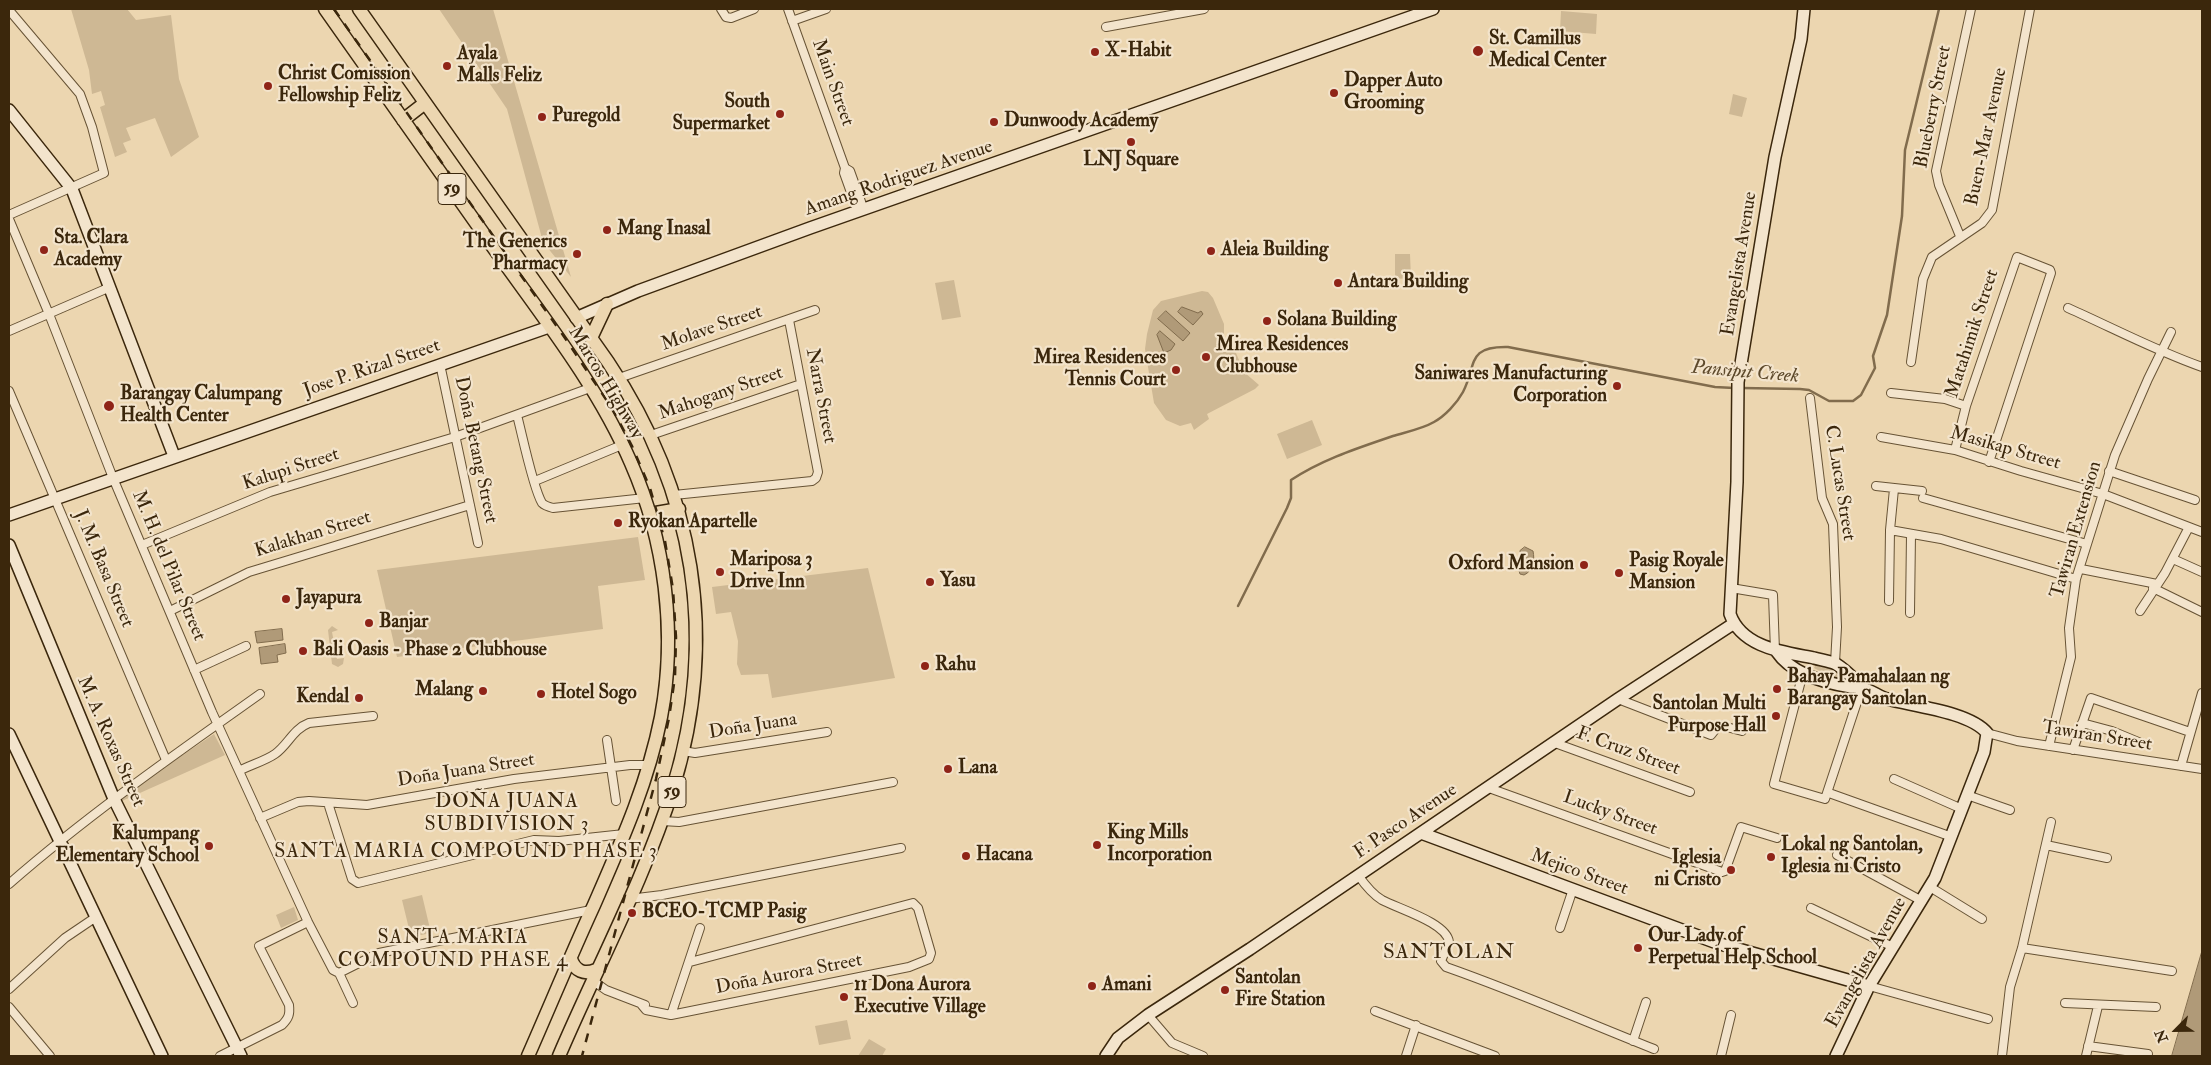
<!DOCTYPE html>
<html>
<head>
<meta charset="utf-8">
<style>
	body { margin:0 }
	#map { position:relative; width:2211px; height:1065px; overflow:hidden; background:#ecd6b0; font-family:"IM FELL Double Pica",serif }
	canvas { display:block }
	.frame { position:absolute; inset:0; border:10px solid #3b270c; pointer-events:none }
	.north { position:absolute; left:2151px; top:1005px; width:50px; height:50px; -webkit-text-stroke:4px #f3e4cc; paint-order:stroke; rotate:247deg; font-size:14px; font-weight:700; line-height:20px; text-align:center; color:#3b270c }
	.north::after { content:''; display:block; margin:auto; width:18px; height:22px; background:#3b270c; clip-path:polygon(50% 0,100% 100%,50% 72%,0 100%) }
</style>
</head>
<body>
<div id="map">
<canvas width="2211" height="1065"></canvas>
<div class="frame"></div>
<div class="north">N</div>
</div>
<script>
const ctx = document.querySelector('canvas').getContext('2d');
ctx.lineJoin = 'round';
function paint(path, color) { ctx.fillStyle = color; ctx.fill(path, 'evenodd'); }
function stroke(path, color, width, dash) { ctx.strokeStyle = color; ctx.lineWidth = width; ctx.lineCap = dash ? 'butt' : 'round'; ctx.setLineDash(dash || []); ctx.stroke(path); }
function drawText(font, color, halo, rows, align = 'center') {
  ctx.font = font + ' "IM FELL Double Pica",serif'; ctx.lineWidth = 4.5; ctx.setLineDash([]); ctx.textBaseline = 'middle'; ctx.strokeStyle = halo; ctx.fillStyle = color; for (const [text, x, y, turn = 0] of rows) {
    ctx.save(); ctx.translate(x, y); ctx.rotate((+turn || 0) * Math.PI / 180); ctx.textAlign = isNaN(turn) ? turn : align; if (halo) ctx.strokeText(text, 0, 0); ctx.fillText(text, 0, 0); ctx.restore();
  }
}
const green = new Path2D(`
	M71 9H127L136 20 171 15 179 79 199 137 171 157 155 118 126 128 131 140 123 143 127 152 115 157 100 107 105 105 101 91 92 94 89 70Z
	M439 9H493L571 277 543 242 507 109Z
	M1561 11 1597 14 1596 34 1560 31Z
	M1733 94 1747 98 1742 117 1729 114Z
	M1395 254H1410L1411 278 1395 279Z
	M954 280 961 317 942 320 935 283Z
	M1202 291 1208 292 1213 298 1224 324V336L1230 349 1236 353 1244 372 1259 385 1255 389 1207 414 1209 419 1194 430 1191 423 1180 426 1166 420 1154 403 1145 349 1147 334 1153 310 1161 301Z
	M1312 420 1322 445 1287 459 1277 434Z
	M638 537 645 580 598 586 603 629 397 657 377 570Z
	M868 568 895 678 772 698 768 674 741 675 737 664 738 641 731 612 716 614 712 587Z
	M332 626 338 630 332 632 337 659 344 658 343 664 338 667 332 664 328 630Z
	M1816 664 1842 673 1848 680 1843 683 1814 668Z
	M214 734 225 755 122 801 120 797Z
	M422 895 431 933 411 937 402 900Z
	M294 907 298 920 281 928 276 915Z
	M847 1020 851 1039 819 1045 815 1026Z
	M869 1039 886 1049 882 1056H858Z`);
const water = new Path2D(`
	M1182 307 1198 313 1201 311 1203 314 1193 325 1178 312Z
	M1166 311 1190 333 1183 341 1158 319Z
	M1160 331 1175 344 1171 350 1164 353 1157 335Z
	M1525 547 1533 551C1535 560 1533 571 1524 575L1520 574 1518 568 1522 561 1520 551Z
	M282 629 283 640 257 643 255 632Z
	M285 644 286 653 277 655 278 662 261 664 259 648Z
	M2202 951V1056H2172Z`);
const stream = new Path2D(`
	M1742 388 1800 389 1809 390 1829 401H1853L1861 395 1875 368 1873 356 1887 315 1902 216 1905 150 1939 9
	M1238 606 1287 508 1291 498V480C1323 459 1358 448 1393 436 1406 432 1422 429 1434 422 1445 416 1457 403 1463 392 1477 365 1466 346 1508 347L1715 387 1734 388`);
const street = new Path2D(`
	M721 9 726 17 731 18 754 9
	M788 9 845 168 844 173 858 212
	M9 10 80 94 92 127 104 173 9 215
	M792 21 826 9
	M1106 27 1204 9
	M845 168 850 171 864 210
	M9 219 49 314 113 478 212 712 308 922 333 970 339 973 353 1003
	M1960 236 1939 185 1936 171 1971 9
	M2068 308C2113 328 2156 351 2202 367
	M9 331 108 288
	M1911 362 1923 279 1932 257 1982 223 1992 210 2030 9
	M440 364 478 543
	M619 378 815 310
	M9 391 166 760
	M1891 393 1945 399 1966 406
	M1810 398 1822 498 1833 524 1837 627 1835 663
	M517 415C522 434 533 488 542 503 545 506 549 507 553 508L645 498
	M651 435 801 384
	M1881 437 1955 450 2021 471 2103 494 2202 532
	M1955 450 1966 406 2017 257 2050 270 2051 273 1989 462
	M2109 471 2195 500
	M535 481 622 445
	M1876 486 1922 491
	M674 495 812 481 816 478 818 472 789 320
	M1923 498 2087 544
	M1890 530 1941 539 2076 579
	M142 545 270 492 455 437 590 388
	M2173 559 2202 572
	M2081 569 2157 584
	M1731 588 1773 595 1775 651
	M2153 588 2202 612
	M1889 601 1890 530 1894 489
	M170 611 249 572 470 505
	M2140 611 2165 573 2189 527
	M1910 613 1911 534
	M194 670 246 646
	M1803 673 1774 784 1825 799 1862 687
	M1618 699 1711 735 1719 725 1742 731
	M2082 723 2112 731 2141 743
	M1987 733 2017 741 2202 769
	M607 740 616 801
	M1555 743 1690 792
	M2049 746 2071 657 2069 628 2076 579 2115 455 2148 379 2171 332
	M2073 750 2091 698 2190 732
	M683 751 695 753 827 732
	M2181 766 2202 693
	M239 771C250 765 265 761 275 754 288 745 293 729 309 723L373 716
	M1894 779 1962 809
	M1489 788 1722 872 1725 871 1741 827 1777 838
	M1829 793 1952 837
	M1967 795 2010 810
	M328 803 352 879 358 883 534 840 559 841 624 834
	M260 818 298 802 309 801 367 805 514 779 630 765H650
	M662 821 679 822 893 782
	M2046 845 2107 858
	M1837 855 1922 901
	M1358 875C1365 885 1372 894 1382 900 1399 909 1447 923 1449 942L1441 961 1446 967C1517 992 1584 1021 1654 1049
	M9 884C88 815 174 755 260 694
	M1930 887 1982 919
	M629 899 662 895 901 848
	M1811 908 1893 947
	M1560 928 1573 889
	M2022 948 2172 971
	M339 973 379 953 591 910
	M592 980 606 990 645 1005
	M1869 986 1988 1019
	M9 989 65 938 96 917
	M2065 1003 2156 1007
	M641 1004 646 1010 671 1015 909 967 929 959 931 953 918 908 913 903 690 962
	M9 1007 50 1056
	M1375 1011 1495 1056
	M671 1015 700 928
	M1148 1015 1172 1043 1203 1056
	M1633 1041 1646 1002
	M2088 1046 2148 1054
	M220 1056 282 1025C289 1018 290 1014 289 1005L259 946 308 922
	M1406 1056 1416 1025
	M1721 1056 1731 1015
	M2002 1056 2010 987 2022 948 2051 822
	M2086 1056 2098 1006`);
const secondary = new Path2D(`
	M1804 9 1801 39 1775 157 1738 382 1737 482 1730 614C1742 648 1784 652 1814 658 1821 660 1830 661 1836 664 1846 670 1854 679 1862 687
	M9 110 72 189 174 456
	M576 318 638 291 810 228 1433 9
	M9 515 549 327
	M9 545 114 799 241 1056
	M1777 652C1792 674 1825 683 1851 687 1855 687 1859 687 1862 688 1871 690 1878 696 1887 699 1913 706 1970 712 1987 733L1984 752 1935 878 1869 986 1836 1056
	M9 734 162 1056
	M1421 833 1717 943 1869 986
	M1106 1056 1118 1038 1148 1015 1250 949 1618 699 1733 624`);
const primary = new Path2D(`
	M325 9C379 86 433 163 488 240 538 311 596 382 631 463 665 540 677 633 661 717 648 783 621 843 594 905 571 955 550 1006 528 1056
	M359 9 608 362C695 491 719 638 673 788 644 880 597 967 559 1056
	M403 120 425 103
	M591 338 607 304
	M650 514 679 509
	M571 959C575 971 584 975 596 970`);
const rail = new Path2D(`
	M334 9 567 341 613 410 632 446 650 488 665 541 673 589 676 637 675 677 669 718 656 779 582 1056`);
const markers = [
	[1478,51,6,"#8f2418"],
	[1095,52,5,"#8f2418"],
	[447,66,5,"#8f2418"],
	[268,86,5,"#8f2418"],
	[1334,93,5,"#8f2418"],
	[780,114,5,"#8f2418"],
	[542,117,5,"#8f2418"],
	[994,122,5,"#8f2418"],
	[1131,142,5,"#8f2418"],
	[607,230,5,"#8f2418"],
	[44,250,5,"#8f2418"],
	[1211,251,5,"#8f2418"],
	[577,254,5,"#8f2418"],
	[1338,283,5,"#8f2418"],
	[1267,321,5,"#8f2418"],
	[1206,357,5,"#8f2418"],
	[1176,370,5,"#8f2418"],
	[1617,386,5,"#8f2418"],
	[109,406,6,"#8f2418"],
	[618,523,5,"#8f2418"],
	[1584,565,5,"#8f2418"],
	[720,572,5,"#8f2418"],
	[1619,573,5,"#8f2418"],
	[930,582,5,"#8f2418"],
	[286,599,5,"#8f2418"],
	[369,623,5,"#8f2418"],
	[303,651,5,"#8f2418"],
	[925,666,5,"#8f2418"],
	[1777,689,5,"#8f2418"],
	[483,691,5,"#8f2418"],
	[541,694,5,"#8f2418"],
	[359,698,5,"#8f2418"],
	[1776,716,5,"#8f2418"],
	[948,769,5,"#8f2418"],
	[1097,845,5,"#8f2418"],
	[209,846,5,"#8f2418"],
	[966,856,5,"#8f2418"],
	[1771,857,5,"#8f2418"],
	[1731,870,5,"#8f2418"],
	[632,913,5,"#8f2418"],
	[1638,948,5,"#8f2418"],
	[1092,986,5,"#8f2418"],
	[1225,990,5,"#8f2418"],
	[844,997,5,"#8f2418"]
];
const shields = [
	[452,189,28],
	[672,792,28]
];
const shieldNames = [
	["59",452,189],
	["59",672,792]
];
const poiNames = [
	["St. Camillus",1489,40],
	["Medical Center",1489,62],
	["X-Habit",1105,52],
	["Ayala",457,55],
	["Malls Feliz",457,77],
	["Christ Comission",278,75],
	["Fellowship Feliz",278,97],
	["Dapper Auto",1344,82],
	["Grooming",1344,104],
	["South",770,103,"right"],
	["Supermarket",770,125,"right"],
	["Puregold",552,117],
	["Dunwoody Academy",1004,122],
	["LNJ Square",1131,161,"center"],
	["Mang Inasal",617,230],
	["Sta. Clara",54,239],
	["Academy",54,261],
	["The Generics",567,243,"right"],
	["Pharmacy",567,265,"right"],
	["Aleia Building",1221,251],
	["Antara Building",1348,283],
	["Solana Building",1277,321],
	["Mirea Residences",1216,346],
	["Clubhouse",1216,368],
	["Mirea Residences",1166,359,"right"],
	["Tennis Court",1166,381,"right"],
	["Saniwares Manufacturing",1607,375,"right"],
	["Corporation",1607,397,"right"],
	["Barangay Calumpang",120,395],
	["Health Center",120,417],
	["Ryokan Apartelle",628,523],
	["Mariposa 3",730,561],
	["Drive Inn",730,583],
	["Pasig Royale",1629,562],
	["Mansion",1629,584],
	["Oxford Mansion",1574,565,"right"],
	["Yasu",940,582],
	["Jayapura",296,599],
	["Banjar",379,623],
	["Bali Oasis - Phase 2 Clubhouse",313,651],
	["Rahu",935,666],
	["Bahay Pamahalaan ng",1787,678],
	["Barangay Santolan",1787,700],
	["Malang",473,691,"right"],
	["Hotel Sogo",551,694],
	["Kendal",349,698,"right"],
	["Santolan Multi",1766,705,"right"],
	["Purpose Hall",1766,727,"right"],
	["Lana",958,769],
	["King Mills",1107,834],
	["Incorporation",1107,856],
	["Kalumpang",199,835,"right"],
	["Elementary School",199,857,"right"],
	["Lokal ng Santolan,",1781,846],
	["Iglesia ni Cristo",1781,868],
	["Hacana",976,856],
	["Iglesia",1721,859,"right"],
	["ni Cristo",1721,881,"right"],
	["BCEO-TCMP Pasig",642,913],
	["Our Lady of",1648,937],
	["Perpetual Help School",1648,959],
	["Santolan",1235,979],
	["Fire Station",1235,1001],
	["11 Dona Aurora",854,986],
	["Executive Village",854,1008],
	["Amani",1102,986]
];
const streetNames = [
	["Main Street",832,83,70],
	["Blueberry Street",1934,107,-79],
	["Buen-Mar Avenue",1987,137,-78],
	["Amang Rodriguez Avenue",899,179,-19],
	["Evangelista Avenue",1740,264,-81],
	["Molave Street",712,329,-19],
	["Matahimik Street",1973,334,-72],
	["Jose P. Rizal Street",372,369,-19],
	["Marcos Highway",605,383,59],
	["Mahogany Street",721,394,-19],
	["Narra Street",820,396,79],
	["Masikap Street",2005,449,16],
	["Doña Betang Street",475,450,78],
	["Kalupi Street",291,470,-18],
	["C. Lucas Street",1839,483,81],
	["Tawiran Extension",2077,530,-74],
	["Kalakhan Street",313,535,-17],
	["M. H. del Pilar Street",168,566,67],
	["J. M. Basa Street",103,569,67],
	["Doña Juana",753,727,-9],
	["Tawiran Street",2097,737,9],
	["M. A. Roxas Street",110,742,66],
	["F. Cruz Street",1628,752,20],
	["Doña Juana Street",466,771,-9],
	["Lucky Street",1610,814,20],
	["F. Pasco Avenue",1406,822,-34],
	["Mejico Street",1579,873,20],
	["Evangelista Avenue",1867,963,-61],
	["Doña Aurora Street",789,975,-11]
];
const waterNames = [
	["Pansipit Creek",1745,373,5]
];
const neighbourhoodNames = [
	["DOÑA JUANA",507,803],
	["SUBDIVISION 3",507,826],
	["SANTA MARIA COMPOUND PHASE 3",466,853],
	["SANTA MARIA",453,939],
	["COMPOUND PHASE 4",453,962]
];
const quarterNames = [
	["SANTOLAN",1449,953]
];
paint(green, '#ceb894');
paint(water, '#b09a78');
stroke(water, '#816c4d', 1);
stroke(stream, '#816c4d', 2.5);
stroke(street, '#675335', 10);
stroke(secondary, '#3b270c', 14);
stroke(primary, '#3b270c', 15);
stroke(street, '#f3e4cc', 8);
stroke(secondary, '#f3e4cc', 11);
stroke(primary, '#ecd6b0', 12);
stroke(rail, '#3b270c', 2.5, [9, 9]);
for (const [x, y, r, color] of markers) { const dot = new Path2D(); dot.arc(x, y, r, 0, 2 * Math.PI); ctx.fillStyle = color; ctx.fill(dot); stroke(dot, '#f3e4cc', 2); }
for (const [x, y, w] of shields) { const box = new Path2D(); box.roundRect(x - w / 2, y - 15.5, w, 31, 4); ctx.fillStyle = '#f3e4cc'; ctx.fill(box); stroke(box, '#3b270c', 1); }
drawText('bold 18px', '#3b270c', null, shieldNames);
drawText('bold 19px', '#3b270c', '#f3e4cc', poiNames, 'left');
drawText('19px', '#3b270c', '#f3e4cc', streetNames);
drawText('italic 20px', '#5e4a2c', '#f3e4cc', waterNames);
ctx.letterSpacing = '1px';
drawText('20px', '#3b270c', '#f3e4cc', neighbourhoodNames);
ctx.letterSpacing = '0px';
ctx.letterSpacing = '1px';
drawText('21px', '#3b270c', '#f3e4cc', quarterNames);
ctx.letterSpacing = '0px';
</script>
</body>
</html>
